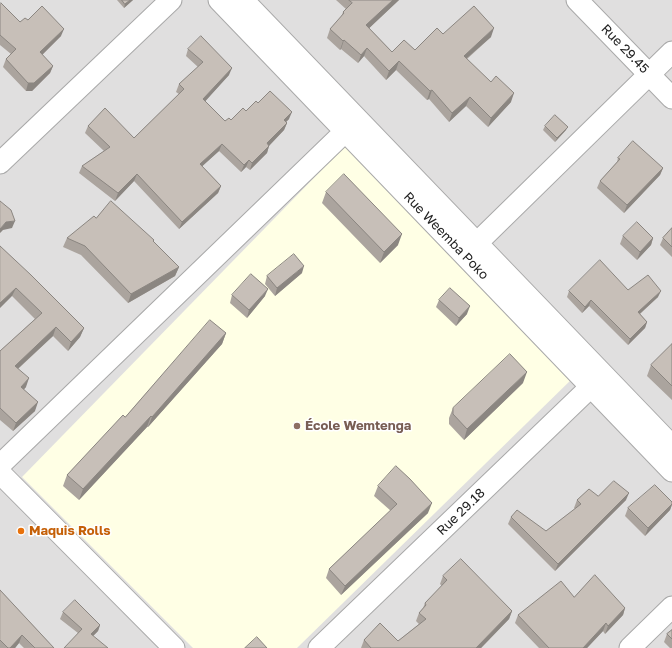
<!DOCTYPE html>
<html>
<head>
<meta charset="utf-8">
<style>
	body { margin:0 }
	canvas { display:block; background:#f2efe9 }
</style>
</head>
<body>
<canvas width="672" height="648"></canvas>
<script>
const ctx = document.querySelector('canvas').getContext('2d');
ctx.lineJoin = 'round';
function paint(path, color) { ctx.fillStyle = color; ctx.fill(path, 'evenodd'); }
function stroke(path, color, width, dash) { ctx.strokeStyle = color; ctx.lineWidth = width; ctx.lineCap = dash ? 'butt' : 'round'; ctx.setLineDash(dash || []); ctx.stroke(path); }
function drawText(font, color, halo, rows, align = 'center') {
  ctx.font = font + ' "Golos Text",sans-serif'; ctx.lineWidth = 3; ctx.setLineDash([]); ctx.textBaseline = 'middle'; ctx.strokeStyle = halo; ctx.fillStyle = color; for (const [text, x, y, turn = 0] of rows) {
    ctx.save(); ctx.translate(x, y); ctx.rotate((+turn || 0) * Math.PI / 180); ctx.textAlign = isNaN(turn) ? turn : align; if (halo) ctx.strokeText(text, 0, 0); ctx.fillText(text, 0, 0); ctx.restore();
  }
}
const residential = new Path2D(`
	M0 0H672V648H0Z`);
const education = new Path2D(`
	M349 142 575 376 297 648H193L22 477Z`);
const minor = new Path2D(`
	M219 0 672 471
	M243 0 672 446
	M577 0 672 98
	M0 163 171 0
	M477 243 672 52
	M0 465 355 122
	M0 473 174 648
	M319 648 601 377
	M630 648 672 607`);
const wall = new Path2D(`
	M117 0H133L124 8Z
	M336 0H399L369 28 392 52 415 50 443 34 491 37 467 59 511 102 488 127 466 106 449 122 429 99 427 100 396 70 386 80 364 56 358 63 341 49 340 50 327 38 330 29 341 17 343 12 346 9Z
	M0 4 20 22 28 20 61 36 42 55 53 66 50 73 32 91H26L3 67 6 59 11 54 0 45Z
	M188 49 229 75 205 101 225 121 231 120 258 103 289 119 286 122 287 123 284 130 269 146 267 153 250 170 246 167 241 172 219 151 202 166 221 186 218 193 179 229 134 181 115 201 79 173 82 166 104 151 85 133 88 126 134 138 179 94 176 92 179 84 198 67 186 56Z
	M545 126 566 130 555 142 543 130Z
	M618 158 663 168 660 175 624 213 597 188 600 181 617 162Z
	M326 192 398 245 380 263 322 203Z
	M96 218 154 240 153 242 179 267 175 276 128 303 81 255 63 247 67 238Z
	M672 228V257L660 245 663 238Z
	M623 236 653 238 651 245 637 260 620 244Z
	M0 246 84 328 80 337 68 351 53 336 18 369 26 387 24 389 35 411 13 431 0 420V351L35 319 12 296Z
	M302 273 275 296 265 284 267 276Z
	M628 290 658 297 640 314 647 322 645 328 628 345 589 306 582 313 567 297 569 291Z
	M232 295 265 296 247 318 230 303Z
	M439 300 467 314 456 326 436 307Z
	M226 333 222 344 148 427H147L79 500 63 486 67 475 125 417Z
	M672 344V400L647 376 651 365Z
	M523 383 464 440 449 424V418L453 408Z
	M378 486 428 513 341 595 326 578 329 569 391 511 374 496Z
	M598 496 626 500 555 571 508 524 511 517 546 531 575 509 574 508 577 500Z
	M672 502V505L670 510 645 536 625 516 628 508Z
	M443 576 512 611 509 619 481 648H361L364 640 398 641 419 624 416 621 419 613 423 608 425 603 442 586 440 584Z
	M0 590 54 648H24L19 643 15 648H0Z
	M574 597 625 608 623 615 605 634 603 631 587 648H539L515 623 518 615Z
	M63 612 100 625 98 631 93 636 78 633 60 619Z
	M672 630V648H670L664 642 667 634Z`);
const shadedWall = new Path2D(`
	M130 0H133L124 8 125 4Z
	M393 0H399L363 34 366 25Z
	M494 28 491 37 460 64 464 56Z
	M64 29 61 36 37 60 40 52Z
	M344 40 341 49 340 50 343 41Z
	M367 48 364 56 358 63 361 55Z
	M399 61 396 70 386 80 389 71Z
	M53 66 50 73 32 91H26L28 83Z
	M232 68 229 75 201 106 203 99Z
	M432 90 429 99 427 100 430 91Z
	M514 93 511 102 488 127 491 118Z
	M470 97 466 106 449 122 452 113Z
	M292 112 289 119 281 127 284 120Z
	M287 123 284 130 264 151 267 143Z
	M568 127 566 130 555 142 557 138Z
	M222 144 219 151 197 171 200 164Z
	M269 146 267 153 250 170 252 163Z
	M249 160 246 167 241 172 244 165Z
	M663 168 660 175 624 213 627 205Z
	M137 174 134 181 115 201 118 193Z
	M221 186 218 193 179 229 182 222Z
	M15 221 12 228 3 230 0 233V229L6 222Z
	M402 234 398 245 380 263 384 252Z
	M653 238 651 245 637 260 640 252Z
	M304 266 302 273 275 296 277 288Z
	M179 267 175 276 128 303 131 294Z
	M16 288 12 296 0 308V303Z
	M268 289 265 296 247 318 249 310Z
	M661 291 658 297 635 318 638 312Z
	M591 300 589 306 582 313 585 307Z
	M470 306 467 314 456 326 459 318Z
	M647 322 645 328 628 345 630 339Z
	M56 327 53 336 12 374 15 366Z
	M84 328 80 337 68 351 71 342Z
	M226 333 222 344 148 427 152 417Z
	M527 372 523 383 464 440 467 429Z
	M29 378 26 387 18 396 21 387Z
	M38 402 35 411 13 431 16 423Z
	M151 416 147 427 79 500 83 489Z
	M629 493 626 500 555 571 558 564Z
	M432 503 428 513 341 595 345 586Z
	M672 504 670 510 645 536 648 528Z
	M625 608 623 615 605 634 608 626Z
	M512 611 509 619 481 648H476Z
	M606 623 603 631 587 648H583Z
	M100 625 98 631 89 640 91 634Z
	M22 635 19 643 15 648H10Z`);
const building = new Path2D(`
	M122 0H130L125 4Z
	M349 0H393L366 25 392 52 404 40 415 50 437 28 443 34 474 6 494 28 464 56 491 82 496 76 514 93 491 118 470 97 452 113 432 90 430 91 399 61 389 71 367 48 361 55 344 40 343 41 330 29 344 13 343 12 352 3Z
	M1 3 20 22 25 18 28 20 42 6 64 29 40 52 53 66 34 83H28L6 59 16 49 0 35V4Z
	M201 36 232 68 203 99 225 121 229 118 231 120 243 108 246 111 256 101 258 103 270 91 292 112 284 120 287 123 267 143 269 146 252 163 249 160 244 165 222 144 200 164 221 186 182 222 137 174 118 193 82 166 110 147 88 126 105 108 134 138 184 89 179 84 203 62 188 49Z
	M555 115 568 127 557 138 545 126Z
	M633 141 663 168 627 205 600 181 620 159 618 158Z
	M344 174 402 234 384 252 326 192Z
	M0 201 11 210 15 221 6 222 0 229Z
	M111 201 154 240 153 241 179 267 131 294 85 246 67 238 94 216 96 218Z
	M637 222 653 238 640 252 623 236Z
	M672 228V247L663 238Z
	M0 246 31 275 84 328 71 342 56 327 15 366 29 378 21 387 38 402 16 423 0 408V351L42 313 16 288 0 303Z
	M294 254 304 266 277 288 267 276Z
	M600 260 628 290 648 275 661 291 638 312 647 322 630 339 591 300 585 307 569 291Z
	M251 274 268 289 249 310 232 295Z
	M450 288 470 306 459 318 439 300Z
	M210 320 226 333 152 417 151 416 83 489 67 475 123 415 125 417Z
	M672 344V386L651 365Z
	M510 354 527 372 467 429 453 414V408Z
	M396 466 410 479 432 503 345 586 329 569 397 504 378 486Z
	M614 481 629 493 558 564 511 517 517 510 546 531 581 504 577 500 589 489 598 496Z
	M655 485 672 502V504L648 528 628 508Z
	M461 559 512 611 476 648H371L364 640 380 623 398 641 426 619 419 613 426 605 425 603 447 580 443 576Z
	M595 575 625 608 608 626 606 623 583 648H549L518 615 561 581 574 597Z
	M0 590 54 648H35L22 635 10 648H8L0 640Z
	M75 600 100 625 91 634 108 648H64L82 629 63 612Z
	M672 630V639L667 634Z
	M257 637 267 648H245Z`);
const markers = [
	[297,426,4,"#8d6e63"],
	[21,531,4,"#e8710a"]
];
const streetNames = [
	["Rue 29.45",625,49,46],
	["Rue Weemba Poko",446,236,46],
	["Rue 29.18",461,512,-44]
];
const educationNames = [
	["École Wemtenga",305,426]
];
const foodNames = [
	["Maquis Rolls",29,531]
];
paint(residential, '#e0dfdf');
paint(education, '#ffffe5');
stroke(minor, '#a9a9a9', 23);
stroke(minor, '#fff', 21);
paint(wall, '#aba49e');
paint(shadedWall, '#8b8681');
paint(building, '#c7bfb8');
stroke(building, '#8b8681', 1);
for (const [x, y, r, color] of markers) { const dot = new Path2D(); dot.arc(x, y, r, 0, 2 * Math.PI); ctx.fillStyle = color; ctx.fill(dot); stroke(dot, '#fff', 1.5); }
drawText('13px', '#222', '#fff', streetNames);
drawText('bold 13px', '#785e54', '#fff', educationNames, 'left');
drawText('bold 13px', '#c56008', '#fff', foodNames, 'left');
</script>
</body>
</html>
